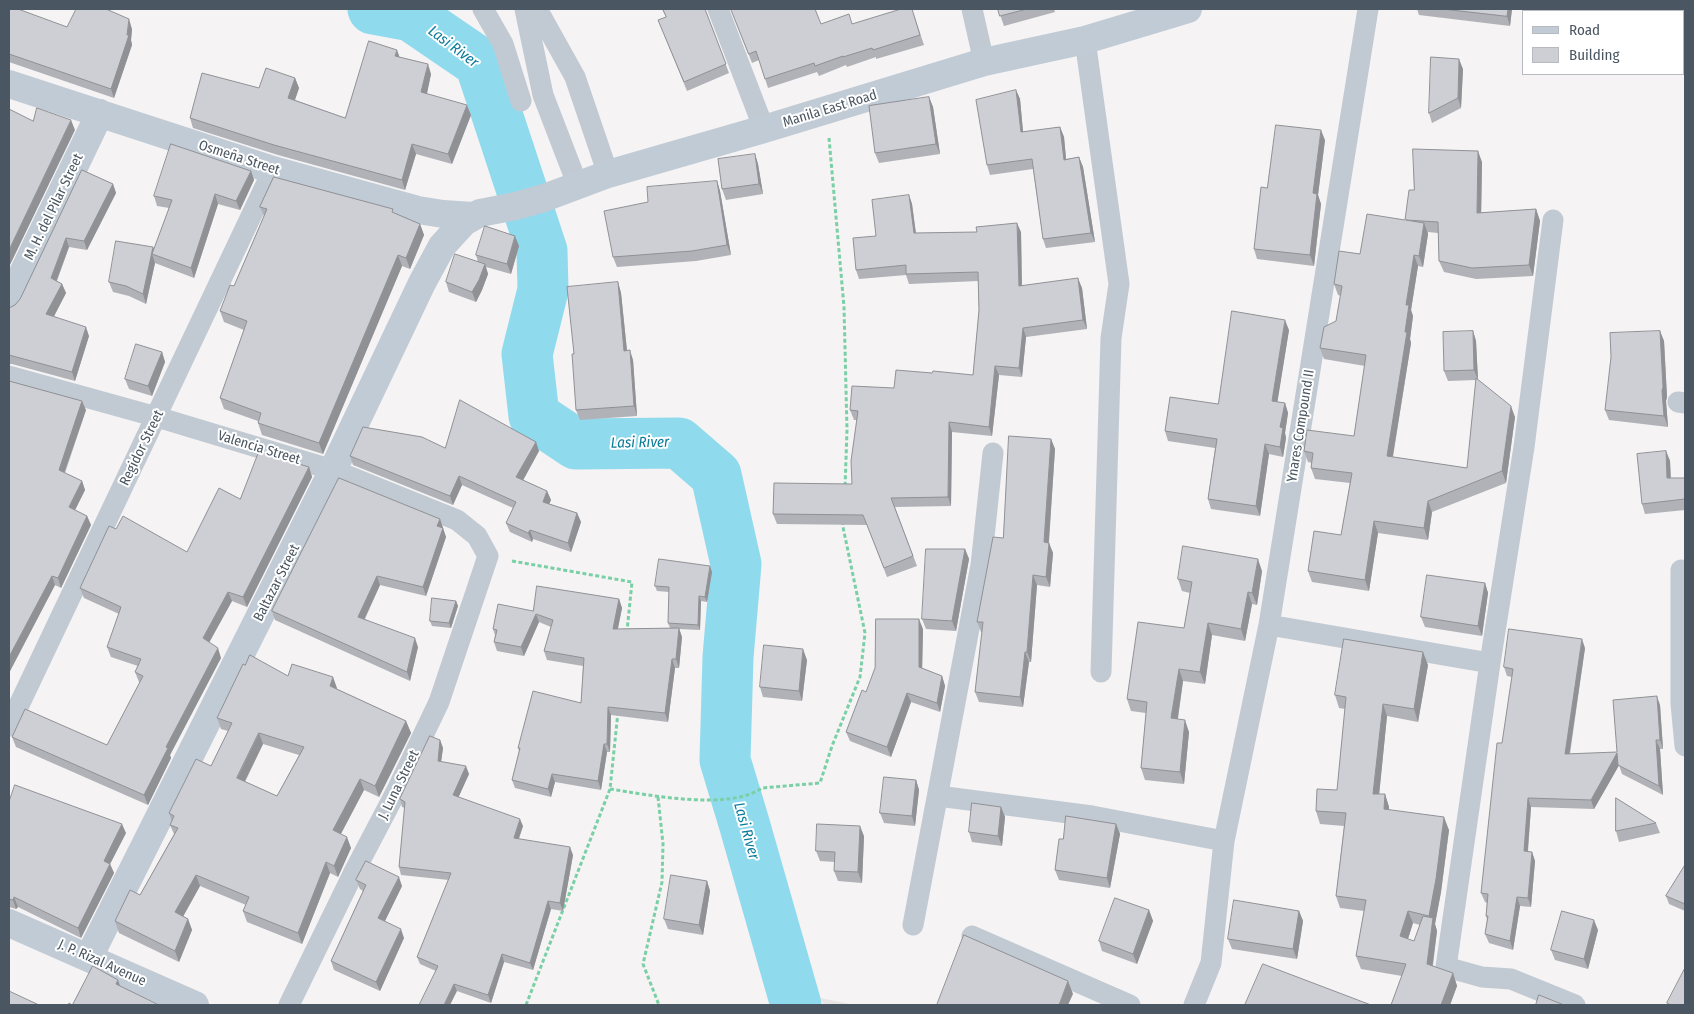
<!DOCTYPE html>
<html>
<head>
<meta charset="utf-8">
<style>
	body { margin:0 }
	#map { position:relative; width:1694px; height:1014px; overflow:hidden; background:#f5f3f3; font-family:"Fira Sans Condensed",sans-serif }
	canvas { display:block }
	.frame { position:absolute; inset:0; border:10px solid #4a5661; pointer-events:none }
	.legend { position:absolute; left:1522px; top:10px; width:162px; height:65px; box-sizing:border-box; background:#fff; border:1px solid #b7bbc0; margin:0; padding:6px 9px; list-style:none; font-size:15px; color:#4a5661 }
	.legend li { display:flex; align-items:center; gap:10px; height:25px }
	.legend b { width:25px; border:1px solid #b7bbc0 }
</style>
</head>
<body>
<div id="map">
<canvas width="1694" height="1014"></canvas>
<div class="frame"></div>
<ul class="legend">
<li><b style="height:6px;background:#c1cbd6"></b>Road</li>
<li><b style="height:14px;background:#cdcfd5"></b>Building</li>
</ul>
</div>
<script>
const ctx = document.querySelector('canvas').getContext('2d');
ctx.lineJoin = 'round';
function paint(path, color) { ctx.fillStyle = color; ctx.fill(path, 'evenodd'); }
function stroke(path, color, width, dash) { ctx.strokeStyle = color; ctx.lineWidth = width; ctx.lineCap = dash ? 'butt' : 'round'; ctx.setLineDash(dash || []); ctx.stroke(path); }
function drawText(font, color, halo, rows, align = 'center') {
  ctx.font = font + ' "Fira Sans Condensed",sans-serif'; ctx.lineWidth = 4; ctx.setLineDash([]); ctx.textBaseline = 'middle'; ctx.strokeStyle = halo; ctx.fillStyle = color; for (const [text, x, y, turn = 0] of rows) {
    ctx.save(); ctx.translate(x, y); ctx.rotate((+turn || 0) * Math.PI / 180); ctx.textAlign = isNaN(turn) ? turn : align; if (halo) ctx.strokeText(text, 0, 0); ctx.fillText(text, 0, 0); ctx.restore();
  }
}
const education = new Path2D(`
	M820 998 855 1005H824Z`);
const river = new Path2D(`
	M373 9 411 16 480 63 542 251 543 290 527 354 534 416 576 444 679 443 716 475 736 564 728 657 725 760 744 823 796 1005`);
const path = new Path2D(`
	M829 138 844 307 847 430 845 488
	M512 561 632 582 627 631
	M610 789C649 795 729 811 762 788L820 783 832 746 860 677 865 633 843 527V522
	M658 797 663 844 662 882 643 964 659 1005
	M526 1005 610 789 618 712`);
const street = new Path2D(`
	M483 9 503 44 521 101
	M525 9 543 95 578 186
	M532 9 541 16 575 77 608 174
	M718 9 764 129
	M972 9 984 62
	M1085 40 1119 284 1111 338 1101 672
	M1553 220 1524 447 1490 663 1446 967 1482 977 1511 979 1575 1005
	M9 376 157 417 333 470 457 520 477 536 488 556 439 702 396 792 353 874 289 1005
	M1678 402 1685 403
	M1685 571 1681 570V704L1685 746
	M1269 625 1490 663
	M9 726 273 170
	M938 796 1092 816 1224 841
	M913 925 981 565 993 453
	M972 936 1130 1005
	M1194 1005 1211 963 1224 841 1269 625 1368 9`);
const secondary = new Path2D(`
	M9 84 273 170 418 210 443 214 473 216
	M9 302 100 113
	M9 923 195 1005
	M89 957 333 470 422 283 442 246 464 222 480 213 516 206 544 198 608 174 764 129 984 62 1085 40 1188 9`);
const wall = new Path2D(`
	M9 9 67 27 132 29 131 40 132 45 114 98 9 62Z
	M662 9H706V12L729 73 687 91 658 20 666 17Z
	M731 9 821 24H853L914 15 924 45 876 59V57L847 67 846 65 819 76 817 72 768 88 759 60 752 63Z
	M998 9H1054L1055 12 1004 26Z
	M1417 9H1512L1510 26 1419 15Z
	M400 58 431 74 427 94 471 115 452 164 416 154 405 190 278 155 193 128 190 118 259 88 295 78 299 88 295 100 345 118Z
	M1463 69 1461 108 1432 123 1429 113Z
	M1016 90 1020 99 1023 132 1060 127 1064 137 1066 159 1079 157 1083 167 1095 242 1046 248 1043 239 1033 169 990 175 987 165Z
	M929 97 933 107 940 154 879 163 875 153Z
	M1325 140 1318 195 1321 204 1314 266 1257 259 1254 249 1267 188Z
	M755 154 758 164 763 194 726 200 722 189Z
	M1482 162 1481 213 1536 209 1540 221 1533 276 1476 279 1444 272 1439 261 1438 233 1428 232V234L1423 267 1418 266 1411 310 1413 316 1410 339 1411 343 1393 457 1467 468 1476 380 1448 381 1444 371 1473 331 1476 341 1478 380 1515 417 1506 483 1432 512 1428 540 1378 533 1369 591 1312 582 1308 571 1341 535 1350 483 1315 479 1311 468 1312 463 1308 462 1304 451 1354 436 1365 366 1324 359 1320 348 1336 321 1341 296 1338 295 1334 284 1360 254 1405 220 1414 190Z
	M82 170 113 184 116 193 87 250 69 247 57 281 62 284 66 293 54 316 89 336 75 381 12 364H9V308L15 305 20 299Z
	M251 171 254 180 240 210 218 204 194 278 155 263 146 304 129 296 113 292 109 282 153 247 154 249 169 208 157 206 154 196Z
	M717 181 720 191 731 255 696 261 617 267 613 257 648 202Z
	M909 195 912 204 916 233 1021 232 1022 286 1082 288 1087 329 1026 337 1022 377 999 375 992 436 952 432 951 506 895 507 917 566 887 577 867 525 777 524 773 514 852 484 857 420H854L850 410 894 388 973 375 979 310 978 281 909 284 906 275 859 279 856 270 876 236Z
	M260 207 394 213 420 224 424 235 410 269 402 266 323 454 262 435 258 423V421L224 409 220 398 244 330 224 322 220 311 234 286 264 216Z
	M519 246 511 274 486 267 488 274 482 290 476 302 449 292 446 282 478 262 476 255Z
	M618 282 621 293 627 350 633 360 637 416 580 420 576 410 574 354Z
	M1289 330 1277 402 1285 403 1288 413 1285 433 1286 438 1283 457 1269 454 1260 516 1211 509 1208 499 1215 448 1168 441 1165 431 1218 404Z
	M1660 331 1664 341 1667 397 1666 401 1668 427 1609 420 1605 410Z
	M162 352 165 362 152 396 129 389 125 379Z
	M9 381 86 410 65 473 82 481 85 490 75 510 87 516 91 525 61 588 55 585 9 673Z
	M1051 439 1055 449 1049 543 1053 553 1050 587 1037 585 1031 662H1029L1023 707 979 702 975 692 982 632H981L977 622 1003 538Z
	M536 442 539 451 523 480 547 491 551 500 549 504 577 513 581 522 571 552 533 539 532 542 510 532 506 523 513 508 462 485 453 505 353 465 350 456 445 448Z
	M1666 451 1670 461 1671 478H1685V474V510L1645 514 1642 504Z
	M309 467 312 477 247 607 232 601 209 643 221 658 170 755 171 758 148 805 16 747 12 737 107 745 140 682H139L135 672 138 666 111 657 107 647 119 614 84 598 80 588 116 529 187 552 240 499Z
	M440 519 446 537 426 596 380 585 365 619 418 647 410 681 275 620 272 611Z
	M965 549 969 559 956 631 926 629 922 619Z
	M1262 571 1257 605 1252 604 1245 641 1212 635 1205 684 1183 681 1178 719 1189 732 1184 784 1145 780 1141 768 1146 713 1131 711 1127 699 1184 628 1190 593 1182 591 1178 579Z
	M712 572 707 602 701 601 700 630 679 629 682 637 679 668H675L668 722 611 715 610 752H607L601 790 555 782 551 797 515 788 512 780 519 751 518 748 581 703 583 666 547 660 544 651 551 627 539 622 524 656 497 651 494 642 495 635 493 629 533 611 619 599 622 608 618 629 670 628 668 623 669 592 657 591 655 586Z
	M1485 583 1488 593 1482 636 1425 627 1421 617Z
	M456 601 458 606 451 628 432 626 430 621Z
	M923 629 922 668 942 676 945 686 940 712 911 702 891 757 850 741 846 732Z
	M1585 648 1570 754 1617 752 1660 705 1663 749H1660L1663 795 1622 774 1619 765 1594 809 1531 807 1528 852H1532L1535 861 1531 907 1520 906 1513 950 1489 943 1485 934 1487 920 1486 916 1487 903 1485 902 1481 893 1512 677 1507 676 1504 667Z
	M807 660 802 701 763 697 760 687Z
	M1428 665 1418 722 1387 716 1379 794H1385L1389 807V810L1449 830 1441 892 1435 924 1437 931 1433 966 1453 973 1457 986 1450 1005H1391L1402 976 1361 969 1356 956 1364 911 1340 908 1336 896 1344 826 1320 824 1316 811 1337 790 1345 709 1339 708 1335 695ZM1413 923 1420 925 1414 941 1408 939Z
	M288 676 337 688V689L406 721 411 733 379 797 364 790 341 834 351 848 338 877 330 873 302 944 247 922 243 911 246 905 200 886 183 916 188 919 192 930 179 962 119 933 115 921 140 895 174 834 170 825 172 822 169 813 211 766 228 731 221 729 217 718ZM263 744 299 755 277 796 245 782Z
	M440 740 443 748 441 762 469 774 458 797 523 826 519 839 573 855 563 911 551 909 533 970 504 962 491 1003 457 991 436 971 420 964 417 957 449 880 401 875 399 867 405 808 402 807 400 799Z
	M916 780 919 790 915 826 884 823 880 813Z
	M9 802 126 833 110 864 114 873 81 938 18 907 16 909 9 907Z
	M1001 807 1005 817 1002 846 972 842 969 832Z
	M1656 823 1660 833 1619 842 1616 831Z
	M1116 824 1120 834 1110 888 1059 880 1055 870 1063 839Z
	M864 836 862 883 838 881 834 871 835 862 820 861 816 851Z
	M1685 865V911L1669 904 1666 896Z
	M356 880 402 886 385 921 404 938 380 991 334 970 331 961 363 891 360 889Z
	M707 881 710 891 703 935 668 929 664 919Z
	M1149 910 1153 921 1137 964 1102 951 1099 941Z
	M1299 911 1303 921 1297 959 1232 949 1228 939Z
	M1598 930 1588 969 1555 960 1551 950Z`);
const shadedWall = new Path2D(`
	M1508 9H1512L1510 26 1507 16Z
	M129 19 132 29 131 40 132 45 114 98 111 89 127 35Z
	M397 50 401 61 395 56Z
	M1459 59 1463 69 1461 108 1458 98Z
	M428 64 431 74 425 102 421 92Z
	M295 78 299 88 292 108 288 98Z
	M1016 90 1020 99 1024 142 1021 132Z
	M929 97 933 107 940 154 936 144Z
	M467 105 471 115 452 164 448 154Z
	M71 120 75 130 9 267V250Z
	M1060 127 1064 137 1067 169 1064 160Z
	M1321 130 1325 140 1318 195 1321 204 1314 266 1310 255 1313 193Z
	M412 144 416 154 405 190 402 180Z
	M1478 151 1482 162 1481 224 1477 213Z
	M755 154 758 164 763 194 759 184Z
	M1079 157 1083 167 1095 242 1091 233Z
	M251 171 254 180 240 210 236 201Z
	M717 181 720 191 731 255 727 245Z
	M113 184 116 193 87 250 84 241Z
	M215 194 218 204 194 278 191 268Z
	M909 195 912 204 917 243 914 233Z
	M1536 209 1540 221 1533 276 1529 265Z
	M1017 223 1021 232 1022 296 1019 286Z
	M1424 223 1428 234 1423 267 1419 256Z
	M420 224 424 235 410 269 406 258Z
	M515 236 519 246 511 274 507 264Z
	M66 238 69 247 54 287 51 278Z
	M153 247 156 255 152 254 155 263 146 304 143 294Z
	M398 255 402 266 323 454 319 443Z
	M1414 255 1418 266 1411 310 1413 316 1410 339 1411 343 1391 467 1387 456 1405 332 1406 305Z
	M485 264 488 274 482 290 476 302 472 292Z
	M1078 278 1082 288 1087 329 1083 320Z
	M618 282 621 293 628 361 624 351Z
	M62 284 66 293 50 324 46 314Z
	M1285 320 1289 330 1276 411 1272 401Z
	M86 327 89 336 75 381 72 372Z
	M1023 328 1026 337 1022 377 1019 368Z
	M1473 331 1476 341 1478 380 1474 370Z
	M1660 331 1664 341 1667 397 1666 401 1668 427 1664 416 1662 391Z
	M630 350 633 360 637 416 634 406Z
	M162 352 165 362 152 396 148 386Z
	M995 366 999 375 992 436 989 427Z
	M82 401 86 410 62 479 59 470Z
	M1285 403 1288 413 1285 433 1286 438 1283 457 1280 447V427Z
	M1511 406 1515 417 1506 483 1502 471Z
	M949 422 952 432 951 506 948 497Z
	M1051 439 1055 449 1048 552 1044 542Z
	M536 442 539 451 520 486 516 477Z
	M1265 444 1269 454 1260 516 1256 506Z
	M1666 451 1670 461 1671 488 1667 478Z
	M309 467 312 477 247 607 243 597Z
	M459 476 462 485 453 505 450 496Z
	M82 481 85 490 72 516 69 507Z
	M547 491 551 500 546 511 543 502Z
	M1428 501 1432 512 1428 540 1424 528Z
	M577 513 581 522 571 552 568 543Z
	M87 516 91 525 61 588 58 578Z
	M440 519 446 537 426 596 423 587 437 526Z
	M1374 521 1378 533 1369 591 1365 580Z
	M530 530 533 539 532 542 528 533Z
	M1049 543 1053 553 1050 587 1046 577Z
	M965 549 969 559 956 631 952 621Z
	M1258 559 1262 571 1257 605 1252 593Z
	M710 566 712 572 707 602 705 597Z
	M1033 575 1037 585 1031 662 1027 652Z
	M52 576 55 585 9 673V657Z
	M377 576 380 585 361 626 358 617Z
	M1485 583 1488 593 1482 636 1478 626Z
	M228 592 232 601 206 648 203 638Z
	M1248 592 1252 604 1245 641 1241 629Z
	M699 596 701 601 700 630 698 625Z
	M619 599 622 608 616 637 613 629Z
	M456 601 458 606 451 628 449 623Z
	M536 614 539 622 524 656 521 647Z
	M919 619 923 629 922 676 919 667Z
	M1208 623 1212 635 1205 684 1200 672Z
	M679 628 682 637 679 668 676 659Z
	M415 638 418 647 410 681 407 672Z
	M1582 639 1585 648 1568 763 1565 754Z
	M218 648 221 658 170 755 171 758 148 805 144 795 166 747Z
	M803 649 807 660 802 701 799 691Z
	M1025 652 1029 662 1023 707 1020 697Z
	M1423 652 1428 665 1418 722 1414 709Z
	M672 659 675 668 668 722 665 713Z
	M1179 669 1183 681 1176 730 1171 718Z
	M942 676 945 686 940 712 937 703Z
	M333 677 337 688 334 697 330 686Z
	M907 693 911 702 891 757 887 747Z
	M1657 696 1660 705 1663 749 1660 740Z
	M1383 704 1387 716 1378 806 1373 794Z
	M608 707 611 715 610 752 607 744Z
	M1185 720 1189 732 1184 784 1180 772Z
	M406 721 411 733 379 797 375 786Z
	M259 733 263 744 241 789 237 778Z
	M440 740 443 748 440 769 438 761Z
	M1656 740 1660 749 1663 795 1659 786Z
	M604 744 607 752 601 790 598 781Z
	M1617 753 1621 762 1594 809 1591 800Z
	M466 766 469 774 456 803 453 795Z
	M552 774 555 782 551 797 548 789Z
	M360 779 364 790 337 841 333 830Z
	M916 780 919 790 915 826 912 816Z
	M1385 794 1389 807 1388 822 1384 809Z
	M1528 798 1531 807 1527 860 1524 851Z
	M1001 807 1005 817 1002 846 998 836Z
	M1444 817 1449 830 1441 892 1435 924 1437 931 1431 976 1427 964 1432 923 1429 916Z
	M520 819 523 826 516 846 514 838Z
	M122 824 126 833 110 864 114 873 81 938 78 928 104 861Z
	M1116 824 1120 834 1110 888 1107 878Z
	M860 826 864 836 862 883 858 872Z
	M347 837 351 848 338 877 334 866Z
	M570 847 573 855 563 911 560 903Z
	M1532 852 1535 861 1531 907 1528 898Z
	M326 862 330 873 302 944 298 933Z
	M196 875 200 886 179 924 175 912Z
	M399 877 402 886 382 927 378 918Z
	M707 881 710 891 703 935 699 925Z
	M14 897 18 907 16 909 13 900Z
	M1517 897 1520 906 1513 950 1510 941Z
	M548 901 551 909 533 970 530 963Z
	M1149 910 1153 921 1137 964 1133 954Z
	M1299 911 1303 921 1297 959 1293 949Z
	M1408 911 1413 923 1405 948 1400 936Z
	M188 919 192 930 179 962 175 951Z
	M1594 920 1598 930 1588 969 1584 959Z
	M401 929 404 938 380 991 376 982Z
	M502 954 504 962 491 1003 488 995Z
	M1453 973 1457 986 1450 1005H1441Z
	M118 980 123 994 116 984Z
	M1068 981 1073 994 1068 1005H1059Z
	M454 984 457 991 450 1005H444Z`);
const building = new Path2D(`
	M9 9H18L67 27 76 9H106L129 19 127 35H129L111 89 9 54Z
	M663 9H705L726 64 684 82 658 20 666 17Z
	M731 9H815L821 24 849 14 852 24 901 9H912L920 35 873 50 872 48 843 57V56L815 66 814 63 765 79 756 51 749 54Z
	M998 9H1027L1000 16Z
	M1443 9H1508L1507 16Z
	M369 41 397 50 395 56 428 64 421 92 467 105 448 154 412 144 402 180 274 145 190 118 202 73 259 88 266 68 295 78 288 98 345 118Z
	M1431 57 1459 59 1458 98 1429 113Z
	M1016 90 1021 132 1060 127 1064 160 1079 157 1091 233 1043 239 1032 159 987 165 976 100Z
	M929 97 936 144 875 153 869 106Z
	M37 108 71 120 9 250V109L33 121Z
	M1276 125 1321 130 1313 193 1317 194 1310 255 1254 249 1261 187 1267 188Z
	M171 144 251 171 236 201 215 194 191 268 152 254 172 200 154 196Z
	M1413 149 1478 151 1477 213 1536 209 1529 265 1472 268 1439 261 1438 222 1406 220 1424 223 1419 256 1414 255 1406 305H1409L1405 332H1407L1387 456 1467 468 1476 378 1511 406 1502 471 1428 501 1424 528 1374 521 1365 580 1308 571 1314 531 1341 535 1352 473 1311 468 1313 453 1304 451 1307 430 1354 436 1366 355 1320 348 1324 327 1336 321 1342 286 1334 284 1339 251 1360 254 1367 214 1405 220 1409 190H1414Z
	M755 154 759 184 722 189 718 159Z
	M82 170 113 184 84 241 66 238 51 278 62 284 46 314 86 327 72 372 9 355V308L15 305 20 299Z
	M274 177 393 209 392 212 420 224 406 258 398 255 319 443 258 423 261 413 220 398 247 321 220 311 230 285 234 286 267 209 260 207Z
	M717 181 727 245 692 251 613 257 604 211 648 202 647 187Z
	M909 195 914 233 977 232 976 227 1017 223 1019 286 1078 278 1083 320 1023 328 1019 368 995 366 989 427 949 422 948 497 891 498 913 556 884 568 863 515 773 514 774 483 852 484 851 461 858 411 850 410 852 386 894 388 896 370 932 373 933 371 973 375 979 310 978 272 906 274V265L856 270 853 238 876 236 872 200Z
	M485 226 515 236 507 264 476 255Z
	M116 241 153 247 143 294 126 286 109 282Z
	M455 254 485 264 479 280 472 292 446 282Z
	M618 282 624 351 630 350 634 406 576 410 572 354H574L567 287Z
	M1232 311 1285 320 1272 401 1285 403 1280 427 1283 428 1280 447 1265 444 1256 506 1208 499 1217 439 1165 431 1170 397 1218 404Z
	M1473 331 1474 370 1444 371 1443 332Z
	M1660 331 1663 387 1662 391 1664 416 1605 410 1611 357 1610 333Z
	M136 344 162 352 148 386 125 379Z
	M9 381 82 401 59 470 82 481 69 507 87 516 58 578 52 576 9 657Z
	M460 400 536 442 516 477 547 491 543 502 577 513 568 543 530 530 528 533 506 523 516 502 459 476 450 496 350 456 363 427 422 437 445 448Z
	M1009 436 1051 439 1044 542 1049 543 1046 577 1033 575 1027 652H1025L1020 697 975 692 983 622H977L993 537 1003 538Z
	M1666 451 1667 478H1685V474V499L1642 504 1637 454Z
	M259 452 309 467 243 597 228 592 203 638 218 648 166 747 168 748 144 795 12 737 25 709 107 745 143 676 135 672 141 659 107 647 121 607 80 588 109 526 116 529 123 516 187 552 219 488 240 499Z
	M339 478 440 519 437 526 443 528 423 587 377 576 358 617 415 638 407 672 272 611Z
	M1183 546 1258 559 1252 593 1248 592 1241 629 1208 623 1200 672 1179 669 1171 718 1185 720 1180 772 1141 768 1147 702 1127 699 1138 622 1184 628 1192 582 1178 579Z
	M926 549H965L952 621 922 619Z
	M659 559 710 566 705 597 699 596 698 625 668 623 669 587 655 586Z
	M1427 575 1485 583 1478 626 1421 617Z
	M537 586 619 599 613 629 679 628 676 659H672L665 713 608 707 607 744H604L598 781 552 774 548 789 512 780 520 748H518L533 691 581 703 584 658 544 651 553 620 536 614 521 647 494 642 497 630 493 629 498 604 533 611Z
	M432 598 456 601 449 623 430 621Z
	M876 619H919V667L942 676 937 703 907 693 887 747 846 732 862 690 866 692 875 668Z
	M1509 629 1582 639 1565 754 1617 752 1613 700 1657 696 1660 740H1656L1659 786 1618 765 1617 753 1591 800 1528 798 1524 851 1532 852 1528 898 1517 897 1510 941 1485 934 1488 916H1486L1488 894 1481 893 1497 743H1502L1513 669 1504 667Z
	M1344 639 1423 652 1414 709 1383 704 1373 794H1385L1384 809 1444 817 1436 879 1429 916 1408 911 1400 936 1414 941 1423 916 1433 918 1427 964 1453 973 1441 1005H1391L1406 964 1356 956 1366 900 1336 896 1346 813 1316 811 1317 789 1337 790 1346 697 1335 695Z
	M764 645 803 649 799 691 760 687Z
	M250 655 288 676 292 664 333 677 330 686 406 721 375 786 360 779 333 830 347 837 334 866 326 862 298 933 243 911 249 897 196 875 175 912 188 919 175 951 115 921 130 890 140 895 178 828 170 825 174 816 169 813 196 759 211 766 232 723 217 718 243 664 245 665ZM259 733 304 747 277 796 237 778Z
	M430 736 440 740 438 761 466 766 453 795 520 819 514 838 570 847 560 903 548 901 530 963 502 954 488 995 454 984 444 1005H419L438 966 417 957 451 873 399 867 405 802 400 799Z
	M884 777 916 780 912 816 880 813Z
	M15 785 122 824 104 861 110 864 78 928 14 897 13 900 9 899V802Z
	M1616 798 1656 823 1616 831Z
	M972 803 1001 807 998 836 969 832Z
	M1066 816 1116 824 1107 878 1055 870 1059 839H1063Z
	M817 824 860 826 858 872 834 871 835 852 816 851Z
	M366 861 399 877 378 918 401 929 376 982 331 961 366 885 356 880Z
	M1685 865V904L1666 896Z
	M671 875 707 881 699 925 664 919Z
	M1115 898 1149 910 1133 954 1099 941Z
	M1234 900 1299 911 1293 949 1228 939Z
	M1562 911 1594 920 1584 959 1551 950Z
	M964 935 1068 981 1059 1005H937Z
	M1263 964 1371 1005H1245Z
	M93 966 118 980 116 984 159 1005H68L69 1003 72 1005Z
	M1685 968V1005H1671L1667 1003Z
	M9 991 39 1005H9Z
	M1539 995 1564 1005H1536Z`);
const streetNames = [
	["Manila East Road",830,109,-17],
	["Osmeña Street",239,158,18],
	["M. H. del Pilar Street",54,207,-64],
	["Ynares Compound II",1301,426,-81],
	["Regidor Street",142,448,-64],
	["Valencia Street",259,448,17],
	["Baltazar Street",277,583,-63],
	["J. Luna Street",399,785,-64],
	["J. P. Rizal Avenue",102,963,24]
];
const waterNames = [
	["Lasi River",453,47,37],
	["Lasi River",640,443,-1],
	["Lasi River",746,831,74]
];
paint(education, '#e6e4e5');
stroke(river, '#90daee', 51);
stroke(path, '#7ad0a6', 3, [4, 2.5]);
stroke(street, '#c1cad2', 21);
stroke(secondary, '#c1cbd6', 28);
paint(wall, '#b0b2b7');
paint(shadedWall, '#909195');
paint(building, '#cdcfd5');
stroke(building, '#909195', 1);
drawText('14px', '#4a5661', '#fff', streetNames);
drawText('italic 15px', '#0c7c9b', '#fff', waterNames);
</script>
</body>
</html>
